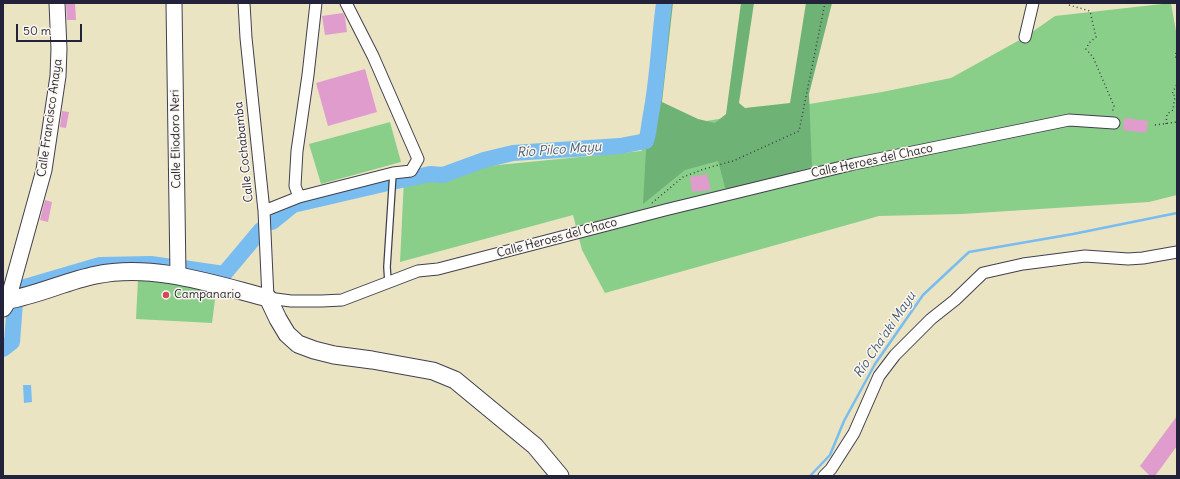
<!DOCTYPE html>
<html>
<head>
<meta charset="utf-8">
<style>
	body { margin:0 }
	#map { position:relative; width:1180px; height:479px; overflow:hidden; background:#ebe4c3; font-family:Delius,sans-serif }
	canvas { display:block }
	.frame { position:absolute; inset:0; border:4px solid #22223b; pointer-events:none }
	.scale { position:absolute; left:16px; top:24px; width:66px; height:18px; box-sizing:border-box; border:2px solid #22223b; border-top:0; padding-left:5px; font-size:12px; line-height:14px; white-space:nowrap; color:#22223b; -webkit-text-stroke:3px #fbf7ec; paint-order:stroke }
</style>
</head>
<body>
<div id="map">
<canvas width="1180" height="479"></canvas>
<div class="frame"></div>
<div class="scale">50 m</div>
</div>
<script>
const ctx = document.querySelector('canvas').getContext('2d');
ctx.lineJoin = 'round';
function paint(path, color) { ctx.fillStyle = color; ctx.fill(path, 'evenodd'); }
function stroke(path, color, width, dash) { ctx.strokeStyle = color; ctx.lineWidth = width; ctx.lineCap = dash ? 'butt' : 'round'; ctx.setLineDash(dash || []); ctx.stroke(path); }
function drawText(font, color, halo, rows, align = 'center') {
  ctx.font = font + ' Delius,sans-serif'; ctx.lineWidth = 3; ctx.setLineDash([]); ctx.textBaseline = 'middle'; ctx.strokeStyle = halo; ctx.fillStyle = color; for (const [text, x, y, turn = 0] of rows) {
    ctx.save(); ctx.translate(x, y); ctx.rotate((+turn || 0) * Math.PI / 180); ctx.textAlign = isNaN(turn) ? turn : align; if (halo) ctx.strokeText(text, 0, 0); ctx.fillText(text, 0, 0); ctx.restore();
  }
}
const green = new Path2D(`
	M1171 3 1177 37V195L1149 202 962 214 879 216 605 293 582 250 573 215 400 262 404 179 498 165 641 151 664 128 882 92 951 78 1025 37 1055 16Z
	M390 122 401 162 321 184 309 144Z
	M162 278 216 292 212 323 136 319 138 279Z`);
const forest = new Path2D(`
	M664 3H673L662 102 698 119 715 123 726 114 741 3H754L739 103 745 108 790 103 806 3H832L809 94 812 167 726 191 718 161 685 170 643 204 646 151 651 117 655 95Z`);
const water = new Path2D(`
	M23 385H31L32 402 24 403Z`);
const stream = new Path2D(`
	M810 476 830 455 844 421 875 364 923 295 969 252 1073 234 1177 213`);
const river = new Path2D(`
	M272 222 293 205 392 182 430 174 443 175 484 160 513 153 620 146 646 141C649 132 649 124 651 114 658 78 659 40 664 3
	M183 268 224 274 261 230
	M25 287 100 265 151 264 172 267
	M3 349 12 342 15 303`);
const building = new Path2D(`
	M66 3H75L76 20H67Z
	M343 13 345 17 347 32 325 35 322 16Z
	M365 69 377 112 328 126 316 83Z
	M62 111 69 112 66 128 60 127Z
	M1124 118 1148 121 1146 133 1123 130Z
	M707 174 711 190 692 192 690 177Z
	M45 200 52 202 48 222 40 220Z
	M1177 416V446L1155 476H1150L1140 466Z`);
const path = new Path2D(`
	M1069 5 1090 11 1096 37 1089 43 1086 49 1093 57 1114 106 1112 113
	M1177 49 1175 56 1177 59
	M1166 124 1167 114 1173 110 1175 96 1172 94 1177 84
	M1155 125 1177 122
	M652 203 683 177 704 169 733 161 799 131 825 3`);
const lane = new Path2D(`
	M388 282 387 267 393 173`);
const street = new Path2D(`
	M244 3 246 38 264 211 268 298 291 301H322L342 300 418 271 438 269 665 210 854 164 1069 120 1114 123
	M1025 37 1033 3
	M299 197 295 186 297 151 308 75 316 3
	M264 211 299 197 393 173 411 171 418 159 373 56 346 3
	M824 476 831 469 854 433 879 376 895 355 931 319 955 300 983 273 1023 264 1085 256 1128 259 1143 258 1177 252`);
const secondary = new Path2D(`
	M174 3 178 275
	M8 300 44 170 58 76 59 49 57 3`);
const primary = new Path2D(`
	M3 308 8 300C38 295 66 281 96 275 153 263 213 284 268 298L278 319 287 334 298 344 314 350 334 355 372 360 433 371 455 380 535 446 560 476`);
const markers = [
	[166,295,4,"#d1495b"]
];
const streetNames = [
	["Calle Francisco Anaya",50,118,-82],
	["Calle Eliodoro Neri",176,139,-91],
	["Calle Cochabamba",244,152,-96],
	["Calle Heroes del Chaco",872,161,-12],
	["Calle Heroes del Chaco",557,238,-15]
];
const poiNames = [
	["Campanario",174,295]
];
const waterNames = [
	["Río Pilco Mayu",559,150,-4],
	["Río Cha'aki Mayu",885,335,-56]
];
paint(green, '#89cf89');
paint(forest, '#6eb275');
paint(water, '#79bcef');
stroke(stream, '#79bcef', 2.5);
stroke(river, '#79bcef', 16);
paint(building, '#df9ccd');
stroke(lane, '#403f4f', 8);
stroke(street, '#403f4f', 13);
stroke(secondary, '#403f4f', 17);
stroke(primary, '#403f4f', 19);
stroke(path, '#403f4f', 1.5, [1, 3]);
stroke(lane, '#fff', 5.5);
stroke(street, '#fff', 11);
stroke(secondary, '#fff', 15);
stroke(primary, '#fff', 17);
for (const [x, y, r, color] of markers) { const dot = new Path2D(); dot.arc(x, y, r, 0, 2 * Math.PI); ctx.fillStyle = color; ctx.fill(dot); stroke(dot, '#fbf7ec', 1.5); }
drawText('12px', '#22223b', '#fbf7ec', streetNames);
drawText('12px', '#22223b', '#fbf7ec', poiNames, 'left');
drawText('italic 13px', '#40587a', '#fbf7ec', waterNames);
</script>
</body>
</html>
